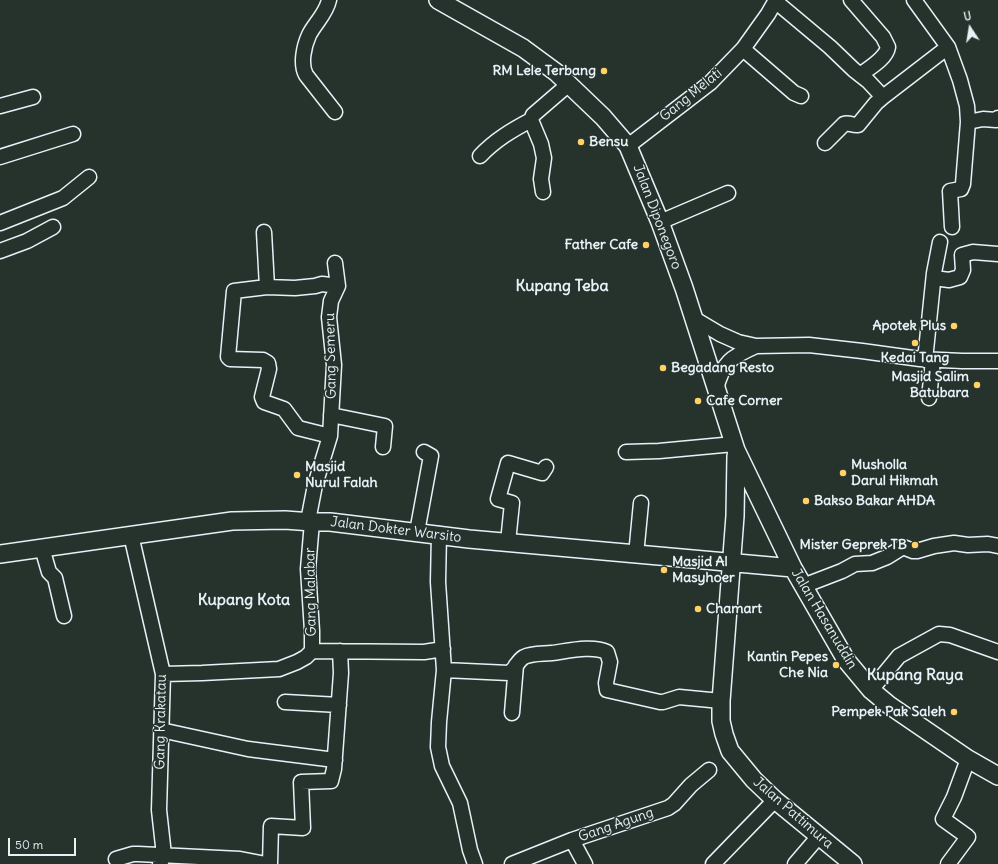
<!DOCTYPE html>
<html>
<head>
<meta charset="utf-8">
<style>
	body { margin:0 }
	#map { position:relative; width:998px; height:864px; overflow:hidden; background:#26332d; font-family:Delius,sans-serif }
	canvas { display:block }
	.north { position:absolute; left:950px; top:8px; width:40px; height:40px; -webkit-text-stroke:3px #26332d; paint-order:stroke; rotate:348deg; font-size:11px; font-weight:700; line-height:16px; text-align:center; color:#e8f1f8 }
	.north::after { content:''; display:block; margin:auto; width:14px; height:18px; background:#e8f1f8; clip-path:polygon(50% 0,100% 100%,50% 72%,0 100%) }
	.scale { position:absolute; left:8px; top:838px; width:68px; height:18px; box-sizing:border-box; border:2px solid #e8f1f8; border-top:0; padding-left:5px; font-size:12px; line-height:14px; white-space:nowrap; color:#e8f1f8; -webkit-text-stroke:3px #26332d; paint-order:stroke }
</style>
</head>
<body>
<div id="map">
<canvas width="998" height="864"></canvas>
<div class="north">U</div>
<div class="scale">50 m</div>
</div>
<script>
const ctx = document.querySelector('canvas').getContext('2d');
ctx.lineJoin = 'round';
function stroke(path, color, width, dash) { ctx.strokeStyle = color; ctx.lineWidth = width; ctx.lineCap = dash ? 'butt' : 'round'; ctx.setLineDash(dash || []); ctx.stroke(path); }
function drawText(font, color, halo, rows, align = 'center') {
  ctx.font = font + ' Delius,sans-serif'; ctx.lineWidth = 3; ctx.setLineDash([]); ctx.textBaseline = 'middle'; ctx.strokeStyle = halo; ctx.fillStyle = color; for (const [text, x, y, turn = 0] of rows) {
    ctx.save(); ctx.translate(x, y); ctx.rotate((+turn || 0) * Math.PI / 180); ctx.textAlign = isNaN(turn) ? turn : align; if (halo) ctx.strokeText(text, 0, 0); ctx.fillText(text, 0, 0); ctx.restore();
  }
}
const minor = new Path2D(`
	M329 0C326 14 315 23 309 35 304 46 300 64 306 75L335 112
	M851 0 883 37 888 47C886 59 869 68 860 75
	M914 0 948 47 960 80 967 106 968 122 963 184 961 189 950 191 952 227
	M775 1 830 47 854 70 868 81 883 97
	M743 49 794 93 801 96
	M0 106 33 97
	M968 122 983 119 996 120 998 118
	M825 143 844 124C849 122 853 126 858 125L876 103 883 97 948 47
	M628 146 710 83 743 49 768 14 776 0
	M480 156C495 140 512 130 531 120
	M0 157 73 134
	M543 192 541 179 544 158 541 144 531 120 533 115 569 84
	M660 222 728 193
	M0 223 63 198 89 177
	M264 232 267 287
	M0 251 27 241 53 227
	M934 278 949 280 960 277 963 270 962 255 973 252 998 254
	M693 318 720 334 738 342 756 346 809 345 862 351 920 359 962 361H998
	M925 360 934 273 940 242
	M716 389C723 362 731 357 756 346
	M929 398 933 360
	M331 415 385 426 383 447
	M330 436 298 428 284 409 264 402 262 397 269 369 268 363 263 360 230 359 228 357 234 291 267 287 295 288 315 286 322 284 338 286
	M626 452 659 451 734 444
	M308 521 315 485 330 436 334 365 329 317 331 301 338 286 335 263
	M417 532 431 456 424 452
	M439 534 438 582 444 670 439 722 438 747 442 766 460 803 470 850 475 864
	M131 535 163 674 159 810 164 855 160 864
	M508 542 512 503 498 499 508 463 542 473 546 467
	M42 548 49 572 55 578 64 616
	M636 555 641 503
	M803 586 842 571 855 564 872 563 887 557 903 547 913 551H917L934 546 954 543 968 545 988 544 998 546
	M312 651 424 652 443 649
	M444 670 509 673C516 669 517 661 524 657 532 653 543 654 552 653 568 651 592 645 607 652L610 662 606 683 607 690 660 702H663L679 697 721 701
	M163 674 202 673 279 669 297 662 306 657 312 651V631L308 569 312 522
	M871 690 899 656 939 634 950 635 998 652
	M285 702 339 705
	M512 713 516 665
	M161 730 248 749 335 760
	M572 840 585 864
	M116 859 133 854H138L240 859 266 864
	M270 864 271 826 303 828 301 782 331 781 334 769 341 673 340 651
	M512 864 572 840 668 808 674 804 691 785 709 770
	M713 864 775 800
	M795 864 819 836
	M948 864 968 837 943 819 954 797 968 759`);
const major = new Path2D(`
	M438 0 523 48 557 73 603 117 628 146 660 222 684 288 736 450 793 568 846 660 871 690 889 705 968 759 998 776
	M736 456 735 516 721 701V721L724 734 730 751 754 780 775 800 853 864
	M0 554 232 521 285 520 312 522H330L469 539 793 568`);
const markers = [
	[604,71,4,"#ffd166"],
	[581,142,4,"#ffd166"],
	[646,245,4,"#ffd166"],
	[954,326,4,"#ffd166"],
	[915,343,4,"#ffd166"],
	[663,368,4,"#ffd166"],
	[977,385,4,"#ffd166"],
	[698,401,4,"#ffd166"],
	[843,473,4,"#ffd166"],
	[297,475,4,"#ffd166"],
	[806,501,4,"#ffd166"],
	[915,545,4,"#ffd166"],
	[664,570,4,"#ffd166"],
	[698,609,4,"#ffd166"],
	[836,665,4,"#ffd166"],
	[954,712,4,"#ffd166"]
];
const poiNames = [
	["RM Lele Terbang",596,71,"right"],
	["Bensu",589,142],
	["Father Cafe",638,245,"right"],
	["Apotek Plus",946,326,"right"],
	["Kedai Tang",915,358,"center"],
	["Begadang Resto",671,368],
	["Masjid Salim",969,377,"right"],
	["Batubara",969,393,"right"],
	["Cafe Corner",706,401],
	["Musholla",851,465],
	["Darul Hikmah",851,481],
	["Masjid",305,467],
	["Nurul Falah",305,483],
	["Bakso Bakar AHDA",814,501],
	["Mister Geprek TB",907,545,"right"],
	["Masjid Al",672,562],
	["Masyhoer",672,578],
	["Chamart",706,609],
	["Kantin Pepes",828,657,"right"],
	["Che Nia",828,673,"right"],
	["Pempek Pak Saleh",946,712,"right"]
];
const streetNames = [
	["Gang Melati",691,95,-39],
	["Jalan Diponegoro",657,217,69],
	["Gang Semeru",331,356,-91],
	["Jalan Dokter Warsito",396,530,7],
	["Gang Malabar",311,592,-91],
	["Jalan Hasanuddin",824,619,59],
	["Gang Krakatau",161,722,-89],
	["Jalan Pattimura",793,813,41],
	["Gang Agung",616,825,-19]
];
const quarterNames = [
	["Kupang Teba",562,286],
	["Kupang Kota",244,600],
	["Kupang Raya",915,675]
];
stroke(minor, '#e8f1f8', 17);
stroke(major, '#e8f1f8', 20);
stroke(minor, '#26332d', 14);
stroke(major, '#26332d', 17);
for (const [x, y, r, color] of markers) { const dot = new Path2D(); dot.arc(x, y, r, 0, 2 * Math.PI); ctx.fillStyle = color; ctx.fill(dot); stroke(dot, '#26332d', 1.5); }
drawText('bold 14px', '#e8f1f8', '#26332d', poiNames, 'left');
drawText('14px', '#e8f1f8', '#26332d', streetNames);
drawText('bold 16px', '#e8f1f8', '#26332d', quarterNames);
</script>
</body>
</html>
